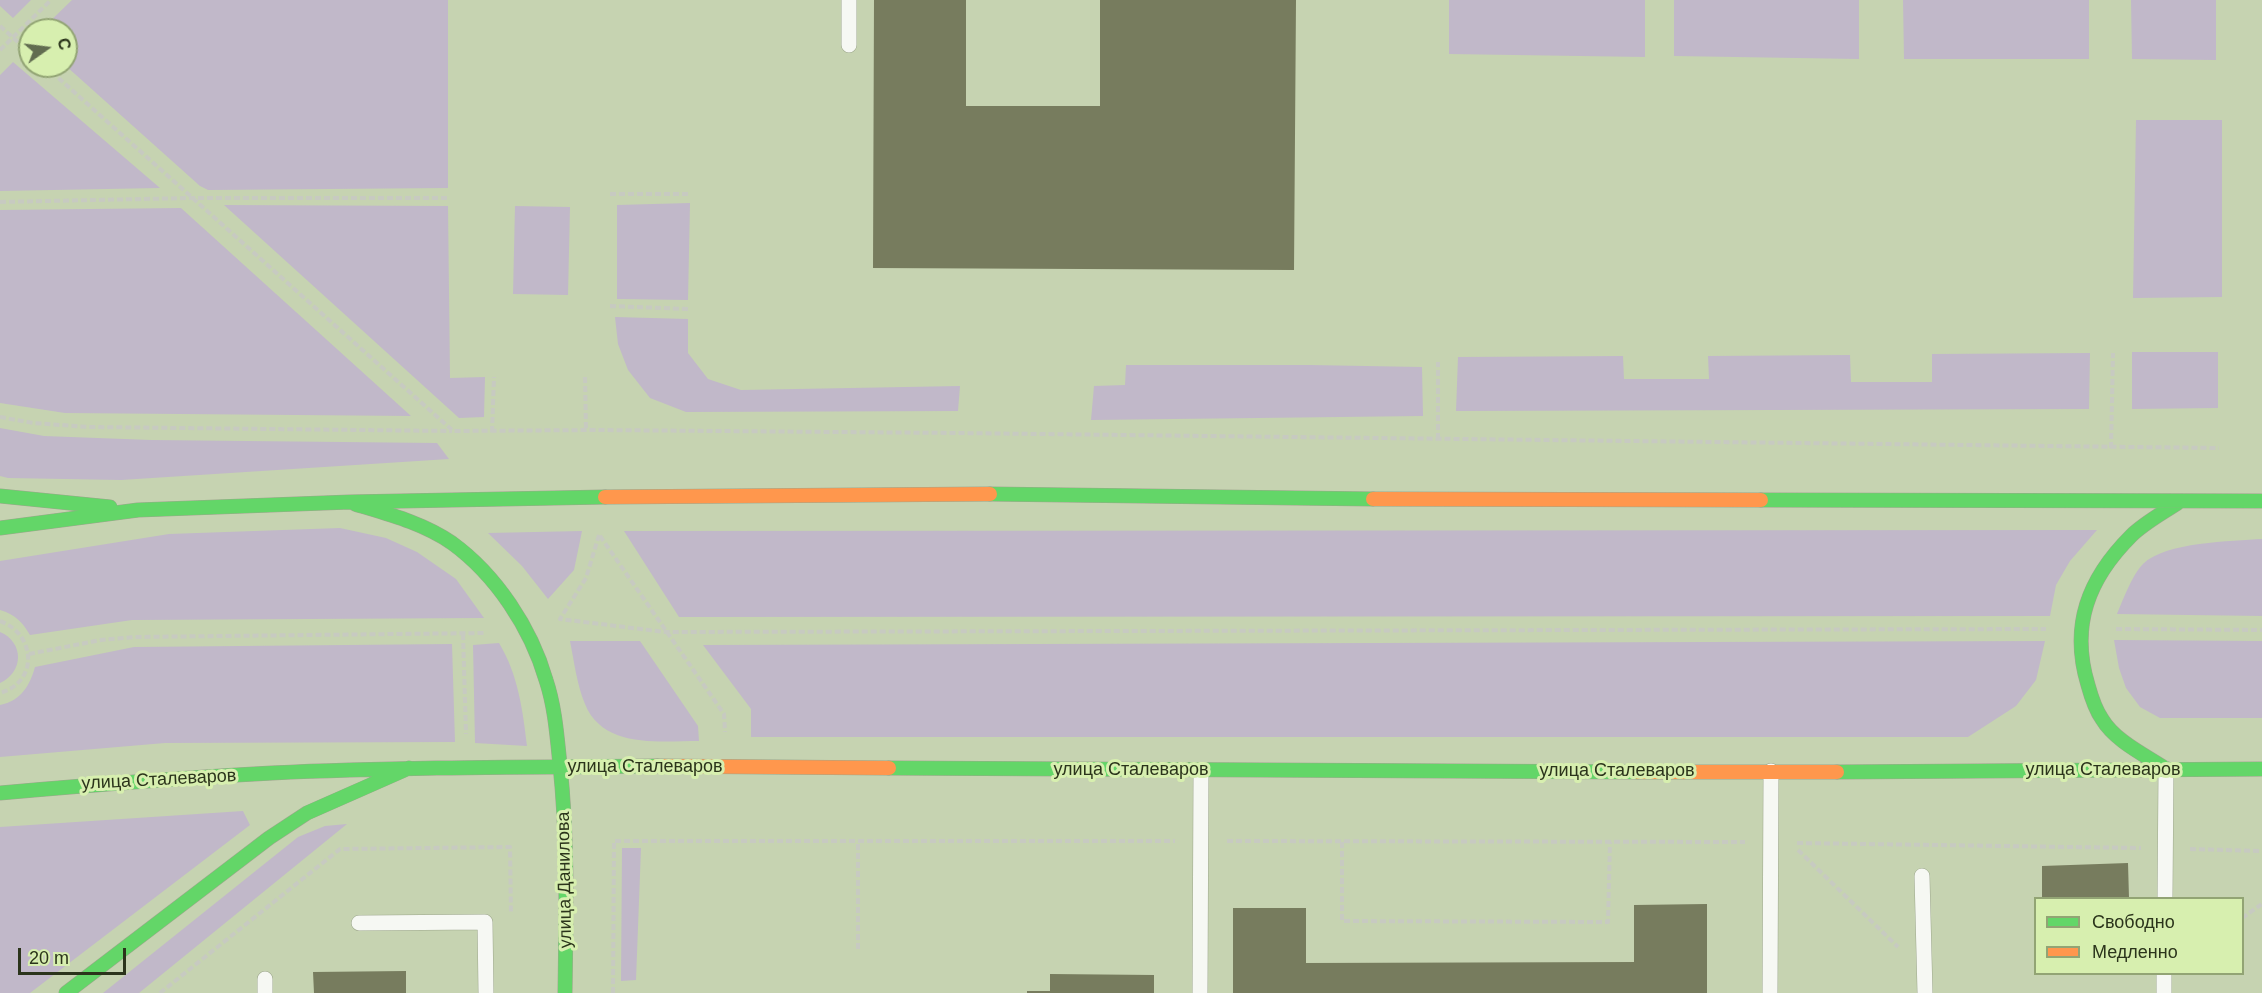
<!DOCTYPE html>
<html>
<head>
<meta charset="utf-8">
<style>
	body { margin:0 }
	#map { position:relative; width:2262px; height:993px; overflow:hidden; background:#c6d3b1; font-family:Helvetica,sans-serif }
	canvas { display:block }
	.legend { position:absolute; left:2034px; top:897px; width:210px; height:78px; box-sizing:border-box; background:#d7efaf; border:2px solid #92a474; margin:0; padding:8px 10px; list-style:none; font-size:18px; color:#2b341b }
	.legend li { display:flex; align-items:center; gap:12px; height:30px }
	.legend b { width:30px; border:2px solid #92a474 }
	.north { position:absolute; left:18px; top:18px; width:60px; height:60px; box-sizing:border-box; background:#d7efaf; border:2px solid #92a474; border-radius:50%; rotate:76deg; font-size:16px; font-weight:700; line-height:24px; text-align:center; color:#2b341b }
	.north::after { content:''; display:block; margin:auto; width:21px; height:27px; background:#616c50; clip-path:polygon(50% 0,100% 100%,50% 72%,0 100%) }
	.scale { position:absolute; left:18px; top:948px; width:108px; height:27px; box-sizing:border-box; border:3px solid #2b341b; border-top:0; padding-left:8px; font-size:18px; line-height:21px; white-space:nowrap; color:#2b341b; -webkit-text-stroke:4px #d7efaf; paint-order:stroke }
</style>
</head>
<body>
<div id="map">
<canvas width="2262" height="993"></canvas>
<ul class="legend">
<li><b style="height:8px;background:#63d668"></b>Свободно</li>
<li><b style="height:8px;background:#ff974d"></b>Медленно</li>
</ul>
<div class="north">С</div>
<div class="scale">20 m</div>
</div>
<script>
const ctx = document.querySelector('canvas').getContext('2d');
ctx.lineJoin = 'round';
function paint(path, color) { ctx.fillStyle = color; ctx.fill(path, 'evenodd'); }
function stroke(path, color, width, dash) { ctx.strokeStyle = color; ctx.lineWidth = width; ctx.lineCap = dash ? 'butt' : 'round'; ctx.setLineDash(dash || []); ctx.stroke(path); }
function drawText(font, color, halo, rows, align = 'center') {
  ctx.font = font + ' Helvetica,sans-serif'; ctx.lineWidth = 6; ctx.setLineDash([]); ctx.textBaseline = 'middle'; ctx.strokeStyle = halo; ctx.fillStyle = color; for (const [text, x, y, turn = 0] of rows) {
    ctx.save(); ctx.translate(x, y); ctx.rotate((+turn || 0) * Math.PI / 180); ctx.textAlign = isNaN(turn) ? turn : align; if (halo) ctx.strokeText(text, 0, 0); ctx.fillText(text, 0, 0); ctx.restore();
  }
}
const green = new Path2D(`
	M0 0H31L13 18 0 6Z
	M72 0H448V188L208 190 200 186 66 66V30H41Z
	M1449 0H1645V57L1449 54Z
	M1674 0H1859V59L1674 56Z
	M1903 0H2089V59H1904Z
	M2131 0H2216V60L2132 59Z
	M13 62 160 188 0 191V75Z
	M2136 120H2222V297L2133 298Z
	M690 203 688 300 617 299V205Z
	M224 205 448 206 450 378 485 377 484 417 459 418Z
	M515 206 570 207 568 295 513 294Z
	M181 208 411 416 65 413 0 403V210Z
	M615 317 688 319V353L708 379 741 390 960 386 958 411 686 412 650 398 628 370 618 344Z
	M2132 352H2218V408L2132 409Z
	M2090 353 2089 409 1456 411 1458 357 1623 356 1624 379H1709L1708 356 1850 355 1851 382H1932V354Z
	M1126 365H1310L1422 367 1423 416 1091 420 1094 386 1125 385Z
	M0 428 44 436 151 440 437 443 449 459 121 480 8 478 0 476Z
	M340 528 386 538 417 552 456 579 484 618 132 620 30 635C23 623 15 614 0 610V561L169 534Z
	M2097 530 2070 561 2056 585 2050 616 679 617 624 531Z
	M582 531 574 570 548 599 522 566 488 533Z
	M2262 539V616L2117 614C2123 600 2132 575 2143 564 2165 542 2232 541 2262 539Z
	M0 632C24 642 24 672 0 683Z
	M2114 640 2262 641V718H2160L2140 707 2126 688 2119 668Z
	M570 641H640L698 726 699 741C660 741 603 749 585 704 577 685 574 661 570 641Z
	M2045 641 2036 680 2016 706 1968 737H751V709L703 645Z
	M499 643C518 674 523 711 527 746L475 743 473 645Z
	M452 644 455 742 165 743 0 757V705C21 701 30 685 35 667L134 647Z
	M243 811 250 825 30 993H0V827Z
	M347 824 139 993H103L298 837 325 826Z
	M622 848H641L636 980 621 981Z`);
const building = new Path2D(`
	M874 0H966V106H1100V0H1296L1294 270 873 268Z
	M2128 863 2129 898H2042V866Z
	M1707 904V993H1233V908H1306V963L1634 962V905Z
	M406 971V993H314L313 972Z
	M1050 974 1154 975V993H1027V991H1050Z`);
const path = new Path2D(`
	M0 26 30 53
	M0 50 51 0
	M45 66 453 431 598 430 956 433 2219 448
	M610 194H689
	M0 202 191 198H448
	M610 306 688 309
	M585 377 586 431
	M0 417 33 423 89 427 452 431
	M492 432 494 377
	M1438 439V362
	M2111 448 2113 353
	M599 535 586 578 560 619 665 632 2046 629
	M600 536 724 714 725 732
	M0 621C36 634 39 682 0 693
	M2116 629 2262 630
	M463 634 466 734
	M29 654 101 640 134 637 486 633
	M1227 841 1745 842
	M1342 842V921L1608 922 1610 842
	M1797 843 2141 848
	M2190 849 2262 851
	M1798 850 1898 947
	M2242 918 2262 904
	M858 949V841
	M160 993 340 849 510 847 511 914
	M613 993 614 841H1175`);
const lane = new Path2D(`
	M849 45V0
	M1922 876 1925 993
	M2165 898 2166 769
	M359 923 485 922 486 993
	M265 993V979
	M1200 993 1201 771
	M1770 993 1771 771
	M2164 993V974`);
const fast = new Path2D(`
	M990 494 1373 499
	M0 496 110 507
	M1761 500 2262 501
	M355 504C388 514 423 523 452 543 496 575 531 628 546 680 555 707 557 736 560 765 568 841 566 917 565 993
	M0 528 138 510 350 502 605 497
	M889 768 1638 772
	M2166 769C2145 755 2115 741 2102 719 2095 709 2091 696 2088 685 2070 626 2088 579 2131 536 2144 523 2163 513 2179 502
	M1837 772 2262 769
	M0 793C90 785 181 778 272 773 400 767 529 767 657 766
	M66 993 269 838 307 813 409 768`);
const slow = new Path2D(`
	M605 497 990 494
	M1373 499 1761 500
	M657 766 889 768
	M1638 772H1837`);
const streetNames = [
	["улица Сталеваров",645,767],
	["улица Сталеваров",1131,770],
	["улица Сталеваров",2103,770],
	["улица Сталеваров",1617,771],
	["улица Сталеваров",159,780,-3],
	["улица Данилова",565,880,-91]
];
paint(green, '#c1b8c9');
paint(building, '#777c5e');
stroke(lane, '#9ca68c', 16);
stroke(fast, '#9ca68c', 15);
stroke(slow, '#9ca68c', 15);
stroke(path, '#c7cac1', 4, [6, 3]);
stroke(lane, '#f6f8f3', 15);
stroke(fast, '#63d668', 14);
stroke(slow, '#ff974d', 14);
drawText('18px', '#2b341b', '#d7efaf', streetNames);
</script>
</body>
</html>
